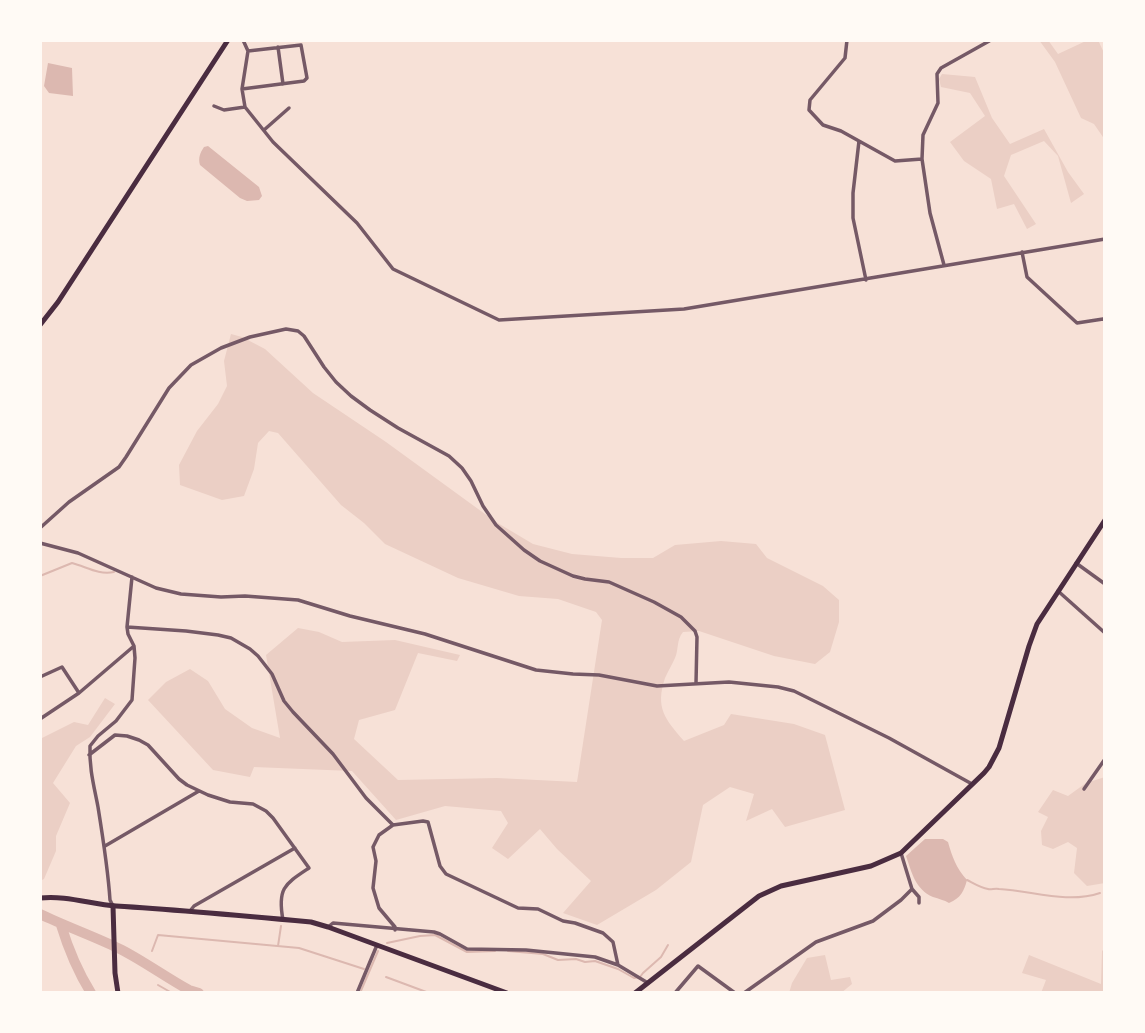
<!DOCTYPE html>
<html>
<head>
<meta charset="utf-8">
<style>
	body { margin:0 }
	#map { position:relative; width:1145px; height:1033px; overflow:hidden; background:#f7e1d7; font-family:"Roboto Condensed",sans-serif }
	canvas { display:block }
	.frame { position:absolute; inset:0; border:42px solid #fffaf5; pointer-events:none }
</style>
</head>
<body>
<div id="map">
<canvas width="1145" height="1033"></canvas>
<div class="frame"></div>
</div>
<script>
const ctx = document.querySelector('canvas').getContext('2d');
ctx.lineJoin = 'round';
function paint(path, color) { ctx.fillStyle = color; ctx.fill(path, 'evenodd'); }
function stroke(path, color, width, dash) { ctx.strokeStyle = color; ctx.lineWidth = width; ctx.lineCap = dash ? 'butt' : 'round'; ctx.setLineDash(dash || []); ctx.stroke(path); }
const green = new Path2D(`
	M1039 40H1048L1058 54 1088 40H1098L1105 55V140L1094 124 1081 118 1055 62Z
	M942 74 975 77 992 118 1010 144 1044 129 1068 172 1084 194 1071 203 1058 156 1044 141 1011 155 1004 176 1036 224 1027 229 1014 204 997 209 991 179 964 161 950 142 985 116 970 93 941 87 939 79Z
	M231 334 242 337 265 349 313 393 386 442 496 522 533 544 572 554 621 558H653L675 545 721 541 756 544 767 558 823 586 839 600V622L830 652 815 664 774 656 699 631 683 632C676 641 679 649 675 658 672 665 668 671 665 678 655 708 665 719 684 741L724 725 731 714 794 724 825 735 845 810 785 827 772 809 746 821 754 794 730 787 703 805 691 862 656 890 597 925 563 913 591 881 557 849 540 829 508 859 492 848 508 823 501 811 445 806 396 820 352 771 254 767 250 777 213 770 148 700 166 682 190 669 208 681 225 709 252 728 280 738 266 655 298 628 319 632 342 642 395 640 460 655 457 661 418 653 395 710 359 720 354 739 398 780 497 778 577 782 602 620 596 612 558 599 519 596 458 578 385 544 364 523 341 505 278 433 269 431 258 443 254 469 244 496 222 500 180 485 179 465 197 431 218 404 227 386 224 361Z
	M105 698 115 704 90 737 76 746 53 783 70 803 56 836V851L44 879 40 881V739L74 722 88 725Z
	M1105 777V883L1087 886 1074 873 1077 848 1068 842 1053 849 1042 845 1041 831 1048 817 1038 812 1053 790 1068 796 1086 783Z
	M1105 948V993H1041L1046 980 1022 973 1029 955 1101 984 1102 951Z
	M825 955 831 980 850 977 852 984 841 993H789L792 983 807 958Z`);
const water = new Path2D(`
	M48 63 72 68 73 96 49 93 44 86Z
	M208 146 259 187 262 196 259 200 247 201 240 198 200 165C198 158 200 153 204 147Z
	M925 839H943L948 842C952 856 956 868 967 880 964 891 961 898 949 903 944 900 939 899 933 897 915 889 912 873 906 856Z`);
const stream = new Path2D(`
	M40 576 72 563C87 567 98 575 114 572
	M967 880C973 883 981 888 988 889 991 890 995 888 999 889 1033 891 1067 904 1100 893
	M387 943 420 936 435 935 467 952 495 951
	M278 946 281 926
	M152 951 158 935 299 948 364 969
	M508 951 543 954 558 960 576 959 585 962 595 961 618 969 634 978 640 977 643 973 661 957 668 945
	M386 977 429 993
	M158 985 172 993
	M360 993 378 951`);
const river = new Path2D(`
	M40 914C67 927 96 937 122 950 145 962 167 978 189 990L199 993
	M61 925C68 948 78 972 91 993`);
const minor = new Path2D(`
	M243 40 248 51 242 89 245 107 273 142 357 223 393 269 499 320 684 309 1105 239
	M847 40 845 58 810 100 809 110 823 125 841 131 895 161 922 159
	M278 47 283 84
	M242 89 304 81 307 78 301 45 248 51
	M214 106 224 110 245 107
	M264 130 289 108
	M859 141 853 193V218L866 280
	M1022 252 1027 277 1077 323 1103 319 1105 320
	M944 265 930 213 922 159 923 135 938 103 937 74 941 68 991 40
	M40 528 69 502 119 467 126 457 169 388 191 365 221 348 250 337 286 329 298 331 304 336 324 367 336 382 351 396 370 410 398 428 449 456 462 468 471 481 483 506 496 525 524 550 540 561 573 576 585 579 609 582 654 602 681 617 695 631 697 637 696 683
	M40 543 78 553 156 588 181 594 221 597 245 596 298 600 350 616 425 634 536 670 573 674 599 675 657 686 729 682 778 687 794 691 889 738 972 784
	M1076 563 1105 584
	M1058 591 1105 633
	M127 627 186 631 218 635 231 638 250 649 258 656 272 674 284 701 293 712 333 754 366 798 393 825
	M40 677 62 667 79 693
	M40 719 79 693 134 646
	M89 755 115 735 127 736 139 740 148 745 179 779 187 785 208 795 230 802 253 804 266 811 273 818 309 868C285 884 277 888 283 920
	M1084 789 1105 759
	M105 846 199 791
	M901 853 912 889 919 897V903
	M112 904 110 900C108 869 103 838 98 807 94 786 89 768 90 746L98 736 116 721 132 700 135 658 134 646 128 634 127 627 132 577
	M190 911 194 906 295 848
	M328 927 333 923 434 932 440 934 467 949 526 950 595 957 618 965 648 983
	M395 930V927L379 908 373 888 376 861 373 847 379 835 393 825 423 821 428 822 440 866 446 874 518 908 538 909 563 921 575 923 603 933 613 942 618 965
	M357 993 377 945
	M675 993 698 966 735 993
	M744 993 816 942 873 921 901 900 912 889`);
const secondary = new Path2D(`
	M113 906 115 973 118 993`);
const primary = new Path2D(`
	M40 325 58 302 228 40
	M40 898C65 895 91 904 116 906 181 910 246 916 311 922L328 927 507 993
	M635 993 759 896 781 886 871 866 901 853 984 773 989 767 999 748 1029 646 1037 624 1105 520`);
paint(green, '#ebcfc5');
paint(water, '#dcb8b0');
stroke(stream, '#dcb8b0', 2);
stroke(river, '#dcb8b0', 10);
stroke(minor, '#755966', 3.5);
stroke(secondary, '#4a2c40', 5);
stroke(primary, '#4a2c40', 5);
</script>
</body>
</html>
